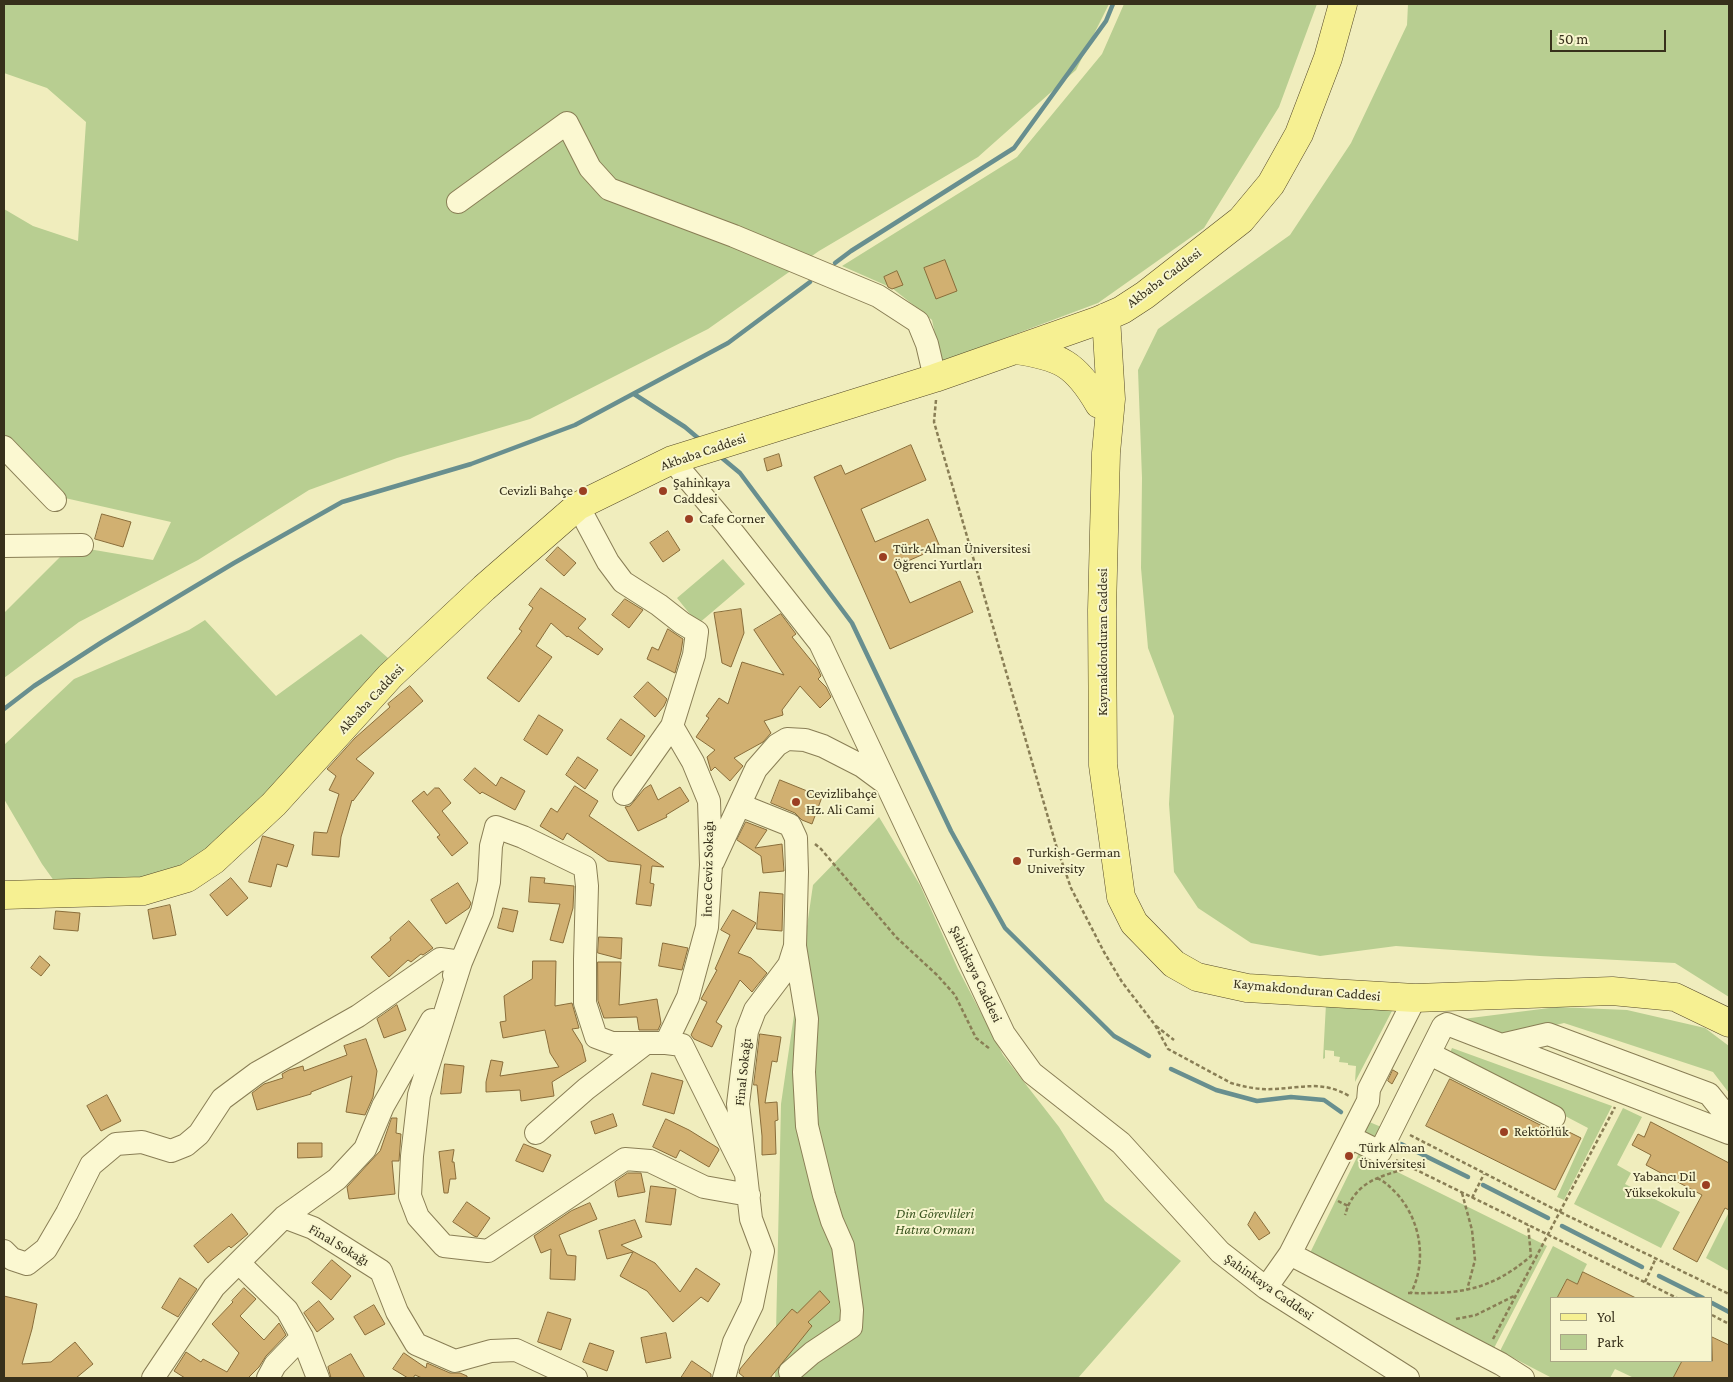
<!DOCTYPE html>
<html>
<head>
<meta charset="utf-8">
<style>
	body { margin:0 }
	#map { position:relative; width:1733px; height:1382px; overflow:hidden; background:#f0edbd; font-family:"Crimson Pro",serif }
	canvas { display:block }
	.frame { position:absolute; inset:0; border:5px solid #37301b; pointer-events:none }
	.legend { position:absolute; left:1550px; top:1297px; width:162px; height:65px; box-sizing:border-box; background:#f7f5cd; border:1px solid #aaa686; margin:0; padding:6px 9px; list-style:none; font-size:15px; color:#37301b }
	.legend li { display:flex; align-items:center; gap:10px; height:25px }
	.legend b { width:25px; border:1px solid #aaa686 }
	.scale { position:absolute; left:1550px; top:30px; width:116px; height:22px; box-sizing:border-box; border:2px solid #37301b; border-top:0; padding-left:6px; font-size:15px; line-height:18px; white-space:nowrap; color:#37301b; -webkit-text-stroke:4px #f7f5cd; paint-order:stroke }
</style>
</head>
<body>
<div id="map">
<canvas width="1733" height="1382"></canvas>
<div class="frame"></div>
<ul class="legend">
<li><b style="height:6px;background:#f6f092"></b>Yol</li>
<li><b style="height:14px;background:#b8ce91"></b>Park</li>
</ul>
<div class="scale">50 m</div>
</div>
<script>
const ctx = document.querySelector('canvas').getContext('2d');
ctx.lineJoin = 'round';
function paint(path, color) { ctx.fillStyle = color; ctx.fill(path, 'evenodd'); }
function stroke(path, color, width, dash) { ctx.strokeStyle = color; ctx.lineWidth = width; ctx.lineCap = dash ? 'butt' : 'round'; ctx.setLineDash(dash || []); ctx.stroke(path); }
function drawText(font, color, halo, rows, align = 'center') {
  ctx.font = font + ' "Crimson Pro",serif'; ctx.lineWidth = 4; ctx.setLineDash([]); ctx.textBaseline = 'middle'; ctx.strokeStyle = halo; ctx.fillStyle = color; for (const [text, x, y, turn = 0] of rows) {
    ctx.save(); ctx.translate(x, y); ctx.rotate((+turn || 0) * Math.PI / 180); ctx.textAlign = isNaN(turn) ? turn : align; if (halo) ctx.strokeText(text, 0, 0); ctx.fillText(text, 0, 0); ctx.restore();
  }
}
const green = new Path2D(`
	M4 4H1109L1076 70 978 157 819 251 708 329 530 419 397 458 309 490 198 560 79 622 4 678V613L71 546 153 560 171 522 65 498 4 434V209L33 226 78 241 86 122 47 88 4 73Z
	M1124 4H1317L1279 107 1204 228 1098 303 941 362 932 320 892 288 842 266 1017 157 1102 54Z
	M1408 4H1729V997L1675 963 1540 956 1396 946 1320 956 1251 943 1198 908 1174 872 1169 804 1174 716 1148 648 1141 568 1142 478 1138 370 1158 329 1290 235 1351 143 1407 25Z
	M723 559 745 584 698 624 677 598Z
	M205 620 276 696 361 634 388 658 294 771 202 861 149 883 57 885 42 864 4 799V745L74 679 189 630Z
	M879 817 920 885 958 969 1003 1055 1059 1127 1105 1201 1181 1261 1078 1378H775L781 1104 813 885Z
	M1326 1004 1394 1007 1355 1082 1356 1066 1348 1065V1063L1339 1062 1340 1057 1334 1056V1051L1325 1050V1058L1323 1059Z
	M1557 1007 1627 1010 1705 1028 1729 1046V1093L1713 1072 1564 1023 1498 1039 1455 1020Z
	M1452 1048 1612 1106 1564 1200 1557 1197 1588 1128 1449 1055Z
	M1623 1108 1642 1117 1617 1165 1631 1173 1625 1184 1680 1212 1661 1248 1574 1204Z
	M1367 1121 1386 1129 1381 1140 1362 1132Z
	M1359 1153 1547 1246 1493 1350 1310 1253Z
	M1729 1212V1271L1706 1258Z
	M1553 1246 1587 1264 1577 1284 1567 1279 1557 1298H1552V1361H1682L1673 1378H1634L1615 1369 1610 1378H1552L1500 1351Z`);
const stream = new Path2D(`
	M835 263 851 251 1014 148 1106 21 1113 4
	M634 394 685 427 698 438
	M722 458 740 473 852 623 951 831 1005 928 1114 1036 1149 1056
	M4 709 34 686 102 642 234 563 342 502 471 464 575 425 728 343 810 282
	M1171 1069 1216 1090 1257 1101 1291 1097 1324 1100 1341 1112
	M1401 1144 1468 1177
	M1483 1185 1548 1218
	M1562 1226 1642 1267
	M1659 1276 1703 1298
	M1712 1303 1729 1312`);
const building = new Path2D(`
	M945 260 957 291 936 299 924 268Z
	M897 271 903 285 892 289 888 287 884 277Z
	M911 445 926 480 861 509 875 542 928 519 940 547 894 567 910 603 960 581 973 612 890 649 814 477 841 465 845 474Z
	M779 454 782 466 767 471 764 459Z
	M102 514 131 522 123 547 95 539Z
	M668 531 680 550 663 562 650 543Z
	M558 547 576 563 564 576 546 560Z
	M541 588 586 619 578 628 603 649 598 655 568 636 567 637 551 623 536 646 552 657 519 702 487 678 522 631 519 629 533 608 529 605Z
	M625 599 643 610 629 628 612 615Z
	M741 609 744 633 731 667 722 663 714 613Z
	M781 614 796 634 792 637 818 669 821 676 818 679 826 687 831 697 820 708 800 686 782 710 783 715 764 721 771 733 763 742 734 758 743 766 730 781 715 767 711 771 707 757 715 750 696 737 709 718 706 716 719 698 728 704 742 662 784 675 754 630Z
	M668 629 683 639 681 652 675 673 647 659 652 647 658 650Z
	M648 682 667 699 664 706 655 717 634 697Z
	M410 686 423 701 356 759 374 773 353 801 352 800 341 837 339 857 312 855 314 832 327 833 339 794 329 790 336 776 327 769 355 738 390 707 388 704Z
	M539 715 563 730 547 755 524 740Z
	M621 719 645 736 631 756 607 739Z
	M578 757 598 770 585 789 566 775Z
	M475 768 496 786 501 777 525 791 515 810 482 792 480 794 464 780Z
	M780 780 822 797 812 824 802 820 795 813 771 803Z
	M651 785 658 800 680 787 689 801 666 815 667 817 638 831 625 807 630 806 644 789Z
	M575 786 598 801 589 816 664 867 652 866 650 883 654 884 651 906 636 904 641 865 608 861 567 833 563 840 540 826 551 808 557 812Z
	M435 788H439L451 803 442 811 468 843 452 856 437 837 440 835 412 801 424 791 427 795Z
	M746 822 767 830 755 848 782 844 784 871 763 873 761 856 737 840Z
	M263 836 294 845 287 867 277 864 271 887 249 882Z
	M531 877 545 878 544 883 574 886 573 908 563 943 550 940 560 904 529 902Z
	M231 878 248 898 227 916 210 895Z
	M458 883 471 903 469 908 446 924 431 900Z
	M760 892 783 894 782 931 757 929Z
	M170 905 176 935 153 939 148 910Z
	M503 908 518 911 513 932 498 928Z
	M733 910 756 923 738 953 751 958 767 973 752 992 740 980 716 1022 722 1026 712 1047 694 1039 691 1035 707 1002 701 999 717 970 715 969 730 935 721 930Z
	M56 911 80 913 78 931 54 929Z
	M409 921 433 948 423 955 421 954 411 962 408 960 389 977 371 957 391 940 390 938Z
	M599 937 622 938 621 959 598 953Z
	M663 943 688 948 682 970 659 966Z
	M40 956 50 965 41 976 31 968Z
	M533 961H556L555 1006 572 1003 579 1028 572 1029 582 1045 586 1061 552 1082 554 1096 521 1101 520 1090 486 1092V1082L491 1060 503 1062 500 1076 559 1067 550 1053 545 1030 503 1038 500 1022 506 1021 504 996 532 979Z
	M598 962H621L619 1005 657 999 661 1023 658 1030H639L637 1017 604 1018 598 1001Z
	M397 1005 406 1030 384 1038 377 1019Z
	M760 1034 781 1037 777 1062 772 1061 765 1103 777 1102 778 1120 775 1121 776 1154 762 1155V1136L757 1085H754Z
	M366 1039 377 1071 373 1097 365 1115 346 1112 352 1076 311 1092V1094L257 1110 252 1093 264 1084 283 1078 282 1074 289 1070 303 1066 304 1071 347 1055 344 1046Z
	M445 1064 464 1066 461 1093 441 1094Z
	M1393 1070 1398 1073 1392 1084 1388 1081Z
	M652 1073 683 1081 674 1114 643 1105Z
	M1450 1079 1548 1129 1555 1130 1561 1128 1581 1138 1555 1190 1426 1126Z
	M107 1095 121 1121 101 1131 87 1106Z
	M613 1114 617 1126 595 1134 591 1122Z
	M392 1118H397L396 1133 401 1134 399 1161H392L395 1194 349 1199 347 1187 380 1151Z
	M666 1119 689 1130 718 1148 719 1150 709 1167 680 1150 676 1158 653 1147Z
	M1651 1122 1729 1163V1210L1725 1208 1697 1262 1673 1249 1702 1195 1646 1165 1651 1155 1632 1145 1638 1134 1644 1137Z
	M298 1143H322V1157L298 1158Z
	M524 1144 551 1155 543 1172 516 1161Z
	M454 1150 452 1162H454L456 1179H450L448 1193H444L439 1152Z
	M628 1173H641L645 1192 618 1197 615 1182Z
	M651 1186 676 1189 671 1225 646 1222Z
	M467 1202 490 1218 477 1237 474 1236 453 1222Z
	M590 1203 597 1219 559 1235 567 1255 576 1256 575 1280 550 1279 551 1249 541 1253 534 1236 571 1211Z
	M1255 1212 1270 1233 1259 1240 1248 1225Z
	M232 1214 248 1234 231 1248 229 1246 208 1263 194 1246Z
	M635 1220 642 1237 621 1245 655 1263 680 1292 696 1268 720 1284 708 1302 701 1297 673 1322 647 1291 620 1276 633 1252 607 1259 599 1231Z
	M332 1260 351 1276 331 1300 312 1283Z
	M1583 1272 1636 1298H1557L1567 1279 1577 1284Z
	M180 1278 197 1289 178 1317 162 1308Z
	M244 1288 256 1299 240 1316 264 1340 279 1323 286 1335 266 1356 259 1367 248 1378H185L174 1371 186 1352 201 1362 203 1359 227 1372 239 1353 212 1324 233 1302 232 1301Z
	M820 1291 830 1302 808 1322 812 1326 770 1378H745L739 1373 740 1369 754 1352 792 1309 797 1313Z
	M4 1296 37 1304 32 1329 22 1364 51 1362 75 1342 93 1364 76 1378H4Z
	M319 1301 334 1319 317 1332 304 1313Z
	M374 1305 385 1324 365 1335 354 1317Z
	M548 1312 571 1319 561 1350 538 1342Z
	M666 1333 671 1358 646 1363 641 1338Z
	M1712 1337 1729 1345V1378H1673L1682 1361H1712Z
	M590 1343 614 1351 607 1371 583 1362Z
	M404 1353 426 1368 427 1363 450 1373H460L467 1376V1378H422L415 1375 413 1378H408L393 1369Z
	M351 1354 365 1378H331L328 1367Z
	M692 1361 711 1374V1378H681Z`);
const path = new Path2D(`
	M936 400 934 422 1056 845 1071 888 1104 952 1122 982 1155 1025 1168 1049 1231 1083C1245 1087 1259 1090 1273 1089 1303 1088 1322 1080 1349 1096
	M815 844 821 849 896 937 937 975 955 995 976 1038 990 1049
	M1156 1026 1174 1040
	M1410 1135 1560 1212 1729 1294
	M1396 1160 1677 1298
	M1377 1178C1386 1182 1391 1188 1398 1195 1421 1222 1427 1261 1411 1293
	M1462 1193 1472 1230 1475 1260 1467 1290
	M1472 1198 1484 1174
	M1338 1201 1348 1206 1345 1215
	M1348 1206C1361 1179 1383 1176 1411 1167
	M1645 1282 1656 1258
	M1408 1293C1460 1294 1490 1291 1531 1256L1528 1225
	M1712 1315 1729 1324
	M1456 1319 1476 1315 1516 1295
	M1493 1339 1615 1107`);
const minor = new Path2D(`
	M458 202 567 123 590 168 609 189 734 236 878 296 918 322 927 344 935 378
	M4 447 55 500
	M672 460 727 525 820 643 1004 1034 1032 1073 1121 1143 1220 1252 1266 1288 1408 1378
	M578 506 608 562 623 582 659 605 682 623 697 632 694 655 672 726 624 794
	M4 546 82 545
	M713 862 756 769 777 745 787 739 805 740 823 746 862 766 885 783
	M666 1043 688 997 707 927 711 865 709 801 693 762 672 726
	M1501 1045 1548 1034 1709 1094 1729 1119
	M1430 1054 1554 1117
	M536 1133 586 1089 646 1043
	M1350 1137 1380 1152 1443 1026 1447 1024 1729 1133
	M746 1174 682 1045 666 1043H612L596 1037 585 1003V959L587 886 585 867 523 837 496 827 491 846 489 882 482 912 461 962 419 1095 412 1156 410 1196 418 1217 444 1246 488 1251 625 1159 650 1161 704 1187 749 1195
	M284 1217 313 1228 381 1271 397 1312 416 1344 455 1361 491 1351 516 1350 576 1378
	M4 1251 12 1259 27 1264 46 1249 67 1213 91 1165 116 1144 142 1142 171 1151 186 1145 199 1134 222 1099 257 1073 358 1016 440 959 461 962 454 975
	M1290 1254 1501 1364 1523 1378
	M239 1263 287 1310 302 1337 318 1378
	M1266 1288 1290 1254 1368 1101 1369 1089 1415 998
	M790 1372 812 1353 851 1327 852 1310 843 1246 832 1221 824 1195 807 1126 804 1072 807 1019 795 946
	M153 1378 214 1287 284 1217 337 1179 365 1149 383 1106 432 1020
	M268 1378 275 1365 302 1337
	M724 1378 734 1342 752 1305 763 1251 751 1219 738 1104 747 1031 755 1010 789 965 795 946 797 872 796 838 790 825 740 805`);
const major = new Path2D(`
	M1106 317 1111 399 1106 453 1102 610 1103 765 1121 897 1134 923 1174 964 1197 977 1247 988 1415 998 1612 991 1675 997 1729 1023
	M1015 350C1060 356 1076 364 1099 404
	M4 895 143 891 187 878 214 860 274 804 390 676 484 588 578 506 672 460 935 378 1097 321 1122 310 1145 295 1241 220 1271 184 1299 134 1328 58 1343 4`);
const markers = [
	[583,491,5,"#9b3f22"],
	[663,491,5,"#9b3f22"],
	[689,519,5,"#9b3f22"],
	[883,557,5,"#9b3f22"],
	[796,802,5,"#9b3f22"],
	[1017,861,5,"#9b3f22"],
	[1504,1132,5,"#9b3f22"],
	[1349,1156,5,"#9b3f22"],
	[1706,1185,5,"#9b3f22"]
];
const streetNames = [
	["Akbaba Caddesi",1164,278,-37],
	["Akbaba Caddesi",703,452,-19],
	["Kaymakdonduran Caddesi",1103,642,-90],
	["Akbaba Caddesi",371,699,-47],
	["İnce Ceviz Sokağı",708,869,-89],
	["Şahinkaya Caddesi",976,974,65],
	["Kaymakdonduran Caddesi",1307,990,5],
	["Final Sokağı",743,1072,-84],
	["Final Sokağı",339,1245,31],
	["Şahinkaya Caddesi",1269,1287,35]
];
const poiNames = [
	["Şahinkaya",673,483],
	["Caddesi",673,499],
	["Cevizli Bahçe",573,491,"right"],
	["Cafe Corner",699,519],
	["Türk-Alman Üniversitesi",893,549],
	["Öğrenci Yurtları",893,565],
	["Cevizlibahçe",806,794],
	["Hz. Ali Cami",806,810],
	["Turkish-German",1027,853],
	["University",1027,869],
	["Rektörlük",1514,1132],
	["Türk Alman",1359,1148],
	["Üniversitesi",1359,1164],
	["Yabancı Dil",1696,1177,"right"],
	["Yüksekokulu",1696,1193,"right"]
];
const parkNames = [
	["Din Görevlileri",935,1214],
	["Hatıra Ormanı",935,1230]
];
paint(green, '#b8ce91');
stroke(stream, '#688f8f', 4.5);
paint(building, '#d1b071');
stroke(building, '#896d3a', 1);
stroke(minor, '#897e55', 24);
stroke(major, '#564a2a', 29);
stroke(path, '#897e55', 2.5, [4, 2.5]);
stroke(minor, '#fbf8d1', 22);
stroke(major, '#f6f092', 28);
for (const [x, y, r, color] of markers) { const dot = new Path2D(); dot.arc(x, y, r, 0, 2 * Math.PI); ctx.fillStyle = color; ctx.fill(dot); stroke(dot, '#f7f5cd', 2); }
drawText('14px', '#37301b', '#f7f5cd', streetNames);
drawText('14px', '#37301b', '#f7f5cd', poiNames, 'left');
drawText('italic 14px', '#3b5520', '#f7f5cd', parkNames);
</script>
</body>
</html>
